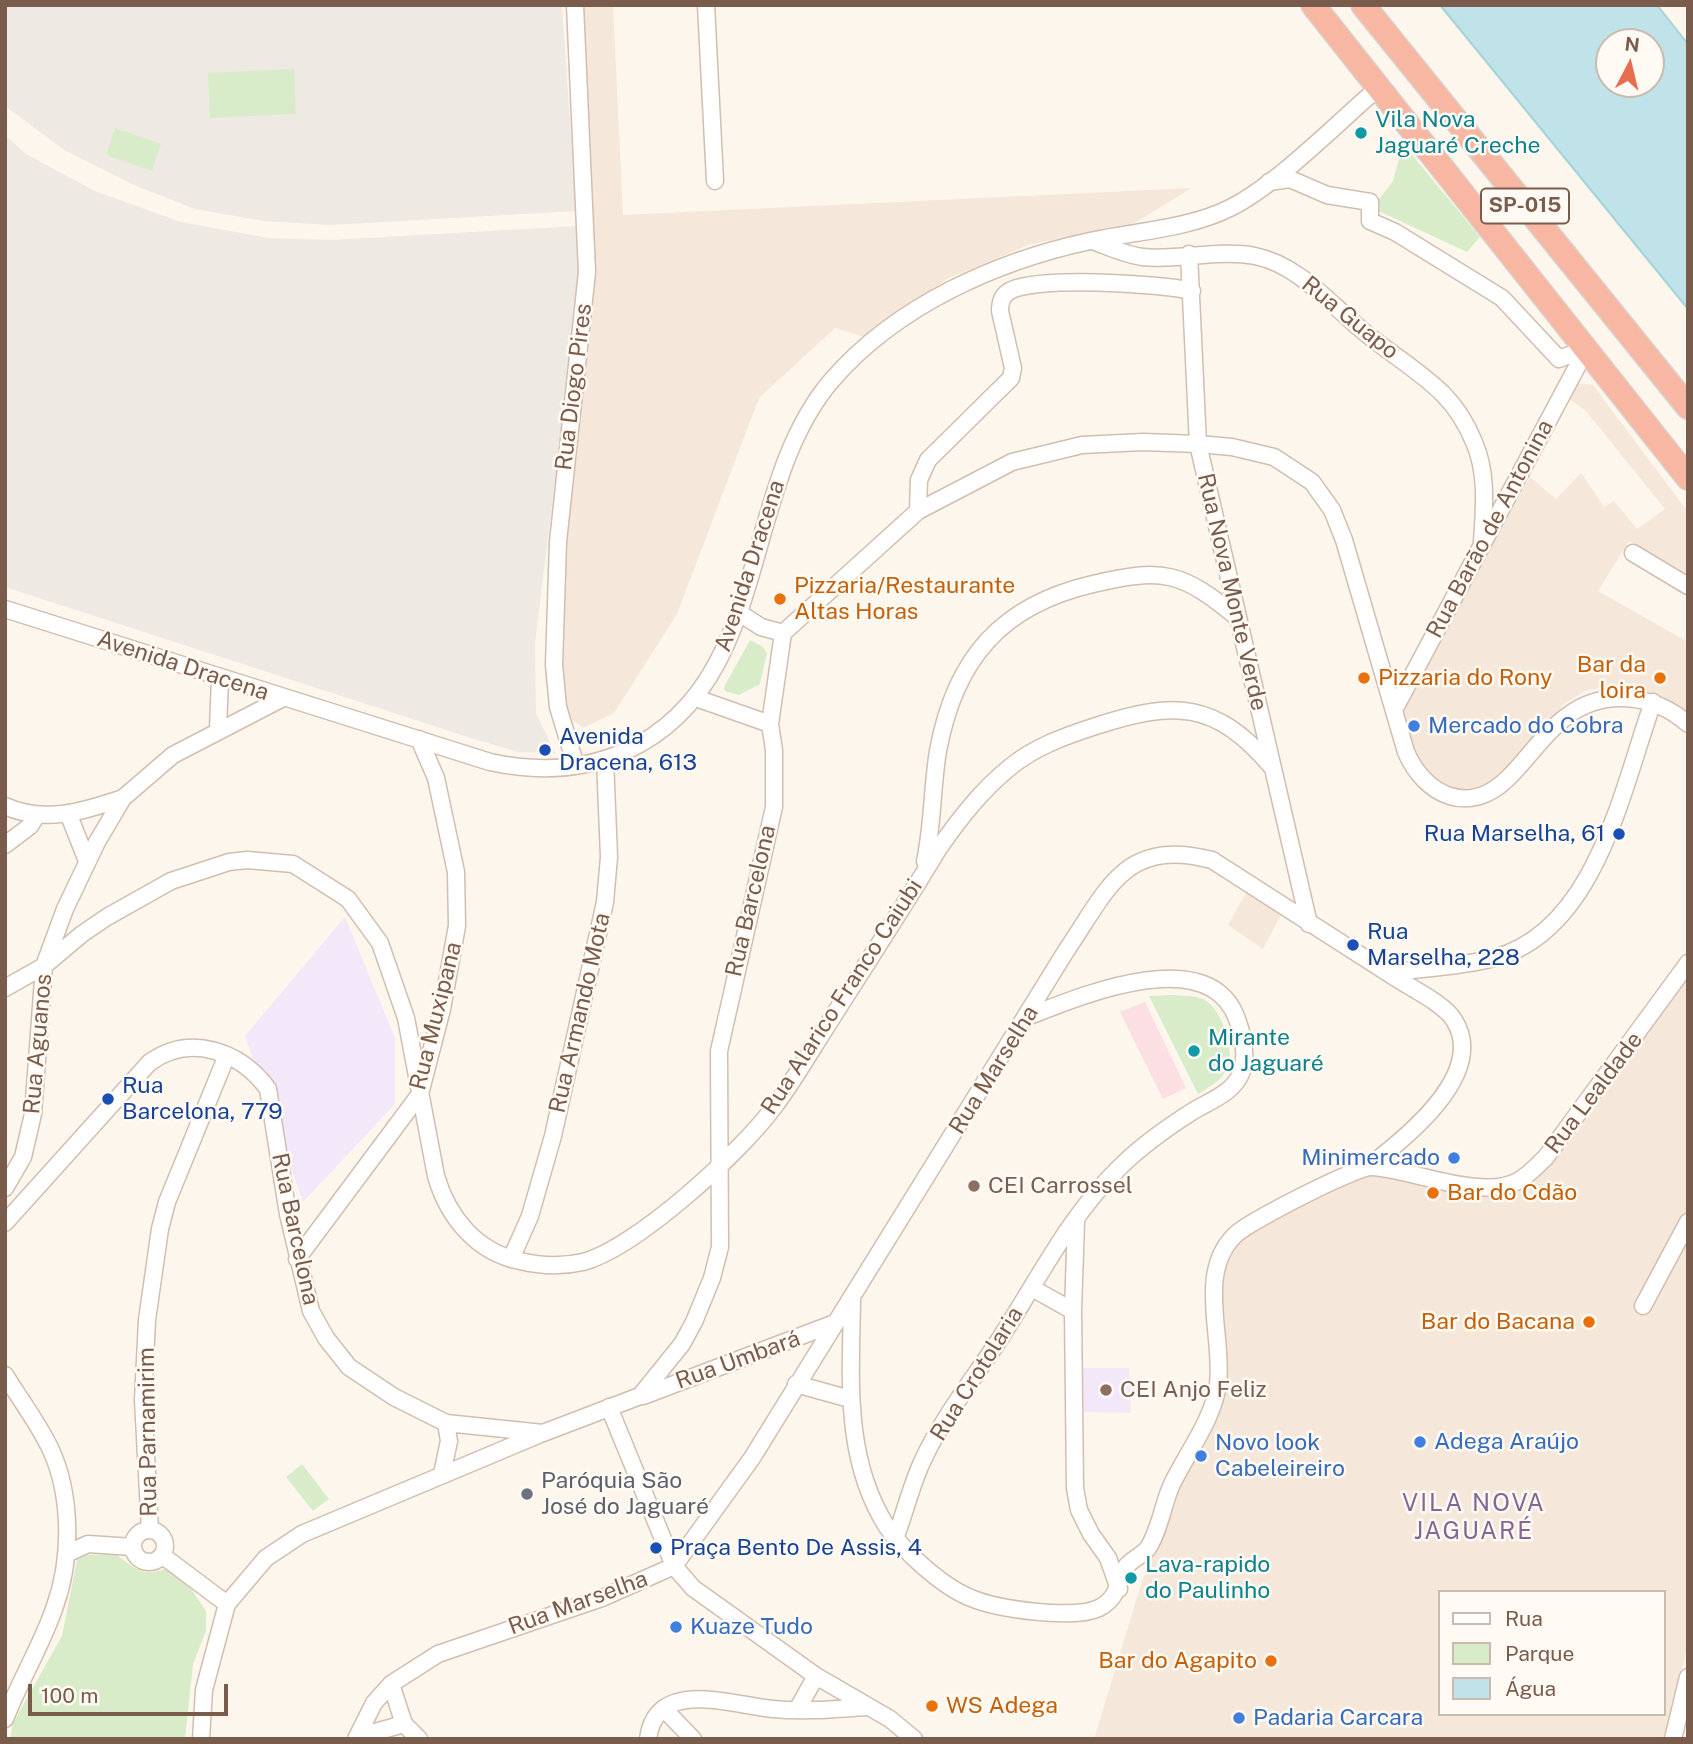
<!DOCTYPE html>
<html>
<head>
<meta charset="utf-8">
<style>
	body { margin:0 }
	#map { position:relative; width:1693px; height:1744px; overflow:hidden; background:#fdf6ec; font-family:"Public Sans",sans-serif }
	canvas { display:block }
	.frame { position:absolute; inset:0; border:7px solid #7a5c4d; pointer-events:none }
	.legend { position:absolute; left:1438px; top:1590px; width:228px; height:126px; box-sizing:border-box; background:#fffaf3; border:2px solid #cabbb1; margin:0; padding:9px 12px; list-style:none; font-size:21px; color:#7a5c4d }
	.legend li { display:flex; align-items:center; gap:14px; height:35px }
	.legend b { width:35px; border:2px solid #cabbb1 }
	.north { position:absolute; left:1595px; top:28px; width:70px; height:70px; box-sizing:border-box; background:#fffaf3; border:2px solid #cabbb1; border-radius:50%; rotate:7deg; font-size:19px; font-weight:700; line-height:28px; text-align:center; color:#7a5c4d }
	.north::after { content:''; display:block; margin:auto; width:24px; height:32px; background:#e76f51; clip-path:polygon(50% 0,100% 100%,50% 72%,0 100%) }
	.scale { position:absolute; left:28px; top:1684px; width:200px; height:32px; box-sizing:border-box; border:4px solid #7a5c4d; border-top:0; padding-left:9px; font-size:21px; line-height:24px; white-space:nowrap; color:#7a5c4d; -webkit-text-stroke:5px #fffaf3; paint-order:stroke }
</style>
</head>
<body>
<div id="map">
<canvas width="1693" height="1744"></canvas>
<div class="frame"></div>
<ul class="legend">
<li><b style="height:9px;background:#fff"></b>Rua</li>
<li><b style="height:19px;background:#d8ecc9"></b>Parque</li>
<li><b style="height:19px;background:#bfe3e8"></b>Água</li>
</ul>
<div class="north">N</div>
<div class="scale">100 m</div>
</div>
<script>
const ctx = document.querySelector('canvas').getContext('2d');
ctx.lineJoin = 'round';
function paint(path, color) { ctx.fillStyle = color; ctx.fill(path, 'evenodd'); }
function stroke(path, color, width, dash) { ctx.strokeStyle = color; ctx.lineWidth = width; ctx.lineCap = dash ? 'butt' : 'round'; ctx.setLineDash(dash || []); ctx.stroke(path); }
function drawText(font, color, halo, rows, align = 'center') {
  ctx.font = font + ' "Public Sans",sans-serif'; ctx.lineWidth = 5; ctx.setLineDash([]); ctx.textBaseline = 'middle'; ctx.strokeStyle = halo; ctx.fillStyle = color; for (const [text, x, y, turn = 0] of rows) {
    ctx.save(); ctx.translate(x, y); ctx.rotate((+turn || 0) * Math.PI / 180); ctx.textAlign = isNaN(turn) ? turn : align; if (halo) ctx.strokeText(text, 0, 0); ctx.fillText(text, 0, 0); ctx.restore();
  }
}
const residential = new Path2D(`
	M579 5H613L623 215 1192 188 1131 225 1031 244 949 278 864 337 835 328 759 398 677 614 614 713 583 728 562 712 558 670 562 547 591 277Z
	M1574 383 1593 385 1688 512V574L1629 541 1598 591 1688 642V724L1653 702 1631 684 1587 690 1562 705 1550 731 1482 795 1429 786 1396 718 1530 477 1556 499 1581 473 1604 507 1614 501 1637 529 1665 509 1586 411 1567 397Z
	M1247 891 1282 913 1263 949 1228 925Z
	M1688 963V1645L1664 1739H1094L1139 1591 1182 1471 1214 1405V1299L1235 1234 1369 1166 1477 1187 1533 1170ZM1439 1592H1663V1714H1439Z`);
const industrial = new Path2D(`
	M5 5H562L576 211 331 225 264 221 195 209 134 185 64 150 5 106Z
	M5 135 26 154 95 191 181 222 268 238 330 240 579 226 582 259 535 643 536 713 555 753 518 752 471 738 5 587Z`);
const education = new Path2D(`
	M345 917 395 1038V1104L303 1202 245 1036Z
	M1081 1368H1129L1131 1413 1084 1412Z`);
const medical = new Path2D(`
	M1145 1002 1186 1088 1163 1099 1120 1012Z`);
const green = new Path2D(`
	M294 69 296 114 210 118 208 73Z
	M115 128 161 144 152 171 106 155Z
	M1403 144 1480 237 1467 252 1372 208 1393 181Z
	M750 640 763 647 767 653 760 684 739 695 725 691 724 687Z
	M1172 995C1182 996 1196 995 1205 1000 1222 1010 1236 1052 1227 1069 1222 1080 1208 1088 1198 1094L1149 996Z
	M302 1464 329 1499 313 1511 286 1477Z
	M116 1554C133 1568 143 1577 165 1569L190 1587 206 1611V1631L193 1664 185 1739H10L13 1723 62 1636 78 1555Z`);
const water = new Path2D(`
	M1440 5H1657L1688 44V309ZM1609 42H1651V84H1609Z`);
const minor = new Path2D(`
	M575 5 587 272 558 542 554 665 558 707 576 766
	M706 5 715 181
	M1269 182 1290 179 1327 195 1370 202V221L1395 232 1502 298 1559 359 1587 348
	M1093 241C1109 247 1126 255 1143 257 1177 261 1219 249 1255 256 1299 265 1330 304 1363 331 1389 353 1419 370 1443 394 1456 407 1467 425 1474 442 1488 474 1484 509 1482 542
	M1189 254 1198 444 1309 924
	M918 511 919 480 928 460 1011 378 1013 368 1000 311C1000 304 1002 296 1008 292 1031 275 1163 284 1192 291
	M1633 553 1688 586
	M5 609 490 762C536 772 582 771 626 751 773 684 738 489 832 380 897 305 997 261 1090 241 1137 231 1189 229 1232 207 1281 181 1335 125 1378 88
	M738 612 761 627 783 633
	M783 633 918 511 1012 462 1082 445 1143 442 1198 444 1232 447 1274 457 1312 482 1332 510 1344 540 1406 752C1425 796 1469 816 1507 779 1528 759 1543 734 1566 717 1603 688 1654 694 1688 724
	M696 698 770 724 783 633
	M1394 710 1587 348
	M218 729 220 678
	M5 806C44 824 85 811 123 798
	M68 813 87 861
	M5 845 30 826 37 815
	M925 861C933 824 932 787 938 751 955 658 1002 605 1093 584 1164 567 1182 572 1238 618
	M5 988 44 966 82 934 107 917 171 881 229 862 247 860 293 864 348 899 380 943 406 1018 436 1176C448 1217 476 1252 520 1261 541 1266 561 1267 583 1262 636 1248 741 1152 774 1107 795 1079 813 1047 832 1018 868 961 905 905 939 848 960 818 981 791 1009 768 1034 747 1065 736 1096 726 1174 701 1215 700 1272 767
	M1369 1166C1406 1138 1488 1073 1454 1020 1444 1003 1405 985 1388 973
	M5 1188 23 1157 33 1114 44 966 65 909 97 842 123 798 173 755 283 698
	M1076 1221 1073 1311 1075 1488 1079 1510 1091 1534 1108 1558 1119 1589
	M5 1223 149 1063C190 1033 240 1051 268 1089L288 1214 311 1311 326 1338 349 1367 394 1397 446 1423 543 1433 640 1396 682 1344 694 1322 712 1278 720 1247 719 1051 774 807V750L770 724
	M297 1259 420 1094 442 1009 457 926 456 872 436 778 419 739
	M511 1259 530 1216 553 1136 605 902 609 857 605 759
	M1032 1288 1073 1311
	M852 1299C851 1377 843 1458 887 1527 904 1552 943 1587 971 1598 997 1609 1073 1620 1099 1608 1120 1597 1116 1582 1125 1568 1130 1560 1142 1556 1148 1548 1160 1530 1163 1503 1172 1484 1188 1451 1213 1420 1218 1384 1224 1337 1196 1273 1235 1235 1248 1222 1357 1166 1372 1167 1411 1169 1483 1201 1518 1181 1529 1175 1538 1165 1546 1157L1688 963
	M1643 1306 1688 1222
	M5 1375C20 1399 38 1423 50 1448 72 1494 72 1559 55 1606 42 1645 20 1680 5 1719
	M796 1384 850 1399
	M643 1396 835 1323
	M609 1407 674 1566 693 1588 816 1676 890 1719 914 1739
	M442 1474 449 1441 446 1423
	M133 1546a16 16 0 1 1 32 0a16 16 0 1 1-32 0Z
	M150 1530 143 1400 147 1320 160 1229 167 1202 227 1055
	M896 1536C905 1512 911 1486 922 1462 942 1418 975 1377 1001 1337 1038 1280 1070 1215 1119 1168 1140 1147 1165 1129 1190 1113 1208 1101 1234 1094 1242 1071 1247 1054 1243 1035 1237 1019 1209 941 1078 997 1027 1017
	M66 1554 88 1544 133 1547
	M163 1556 227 1604
	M391 1684 404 1724 419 1739
	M665 1710 693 1739
	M797 1710 816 1676
	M357 1737 404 1724
	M201 1739 204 1690 227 1604 266 1558 302 1534 538 1435
	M356 1739 374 1703 391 1684 438 1654 602 1598 674 1566 752 1458 1066 951C1108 889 1125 837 1212 860L1388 973C1422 968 1460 967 1494 958 1596 931 1622 789 1653 702
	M648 1739C656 1676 734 1706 773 1709 804 1712 835 1709 866 1707
	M1673 1739 1688 1677`);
const highway = new Path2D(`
	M1313 5 1688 478
	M1363 5 1688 407`);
const markers = [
	[1361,133,7,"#0f9aa8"],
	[780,599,7,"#e8710a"],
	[1364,678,7,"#e8710a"],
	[1660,678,7,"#e8710a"],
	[1414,726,7,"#3f7fe0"],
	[545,750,7,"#1a4fb4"],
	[1619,834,7,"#1a4fb4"],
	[1353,945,7,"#1a4fb4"],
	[1194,1051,7,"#0f9aa8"],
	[108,1099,7,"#1a4fb4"],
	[1454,1158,7,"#3f7fe0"],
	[974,1186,7,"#8d6e63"],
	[1433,1193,7,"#e8710a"],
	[1589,1322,7,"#e8710a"],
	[1106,1390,7,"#8d6e63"],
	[1420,1442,7,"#3f7fe0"],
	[1201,1456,7,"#3f7fe0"],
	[527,1494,7,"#6b7280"],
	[656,1548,7,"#1a4fb4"],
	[1131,1578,7,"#0f9aa8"],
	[676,1627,7,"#3f7fe0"],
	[1271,1661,7,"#e8710a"],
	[932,1706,7,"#e8710a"],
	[1239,1718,7,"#3f7fe0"]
];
const shields = [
	[1525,206,88]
];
const shieldNames = [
	["SP-015",1525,206]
];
const cultureNames = [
	["Vila Nova",1375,120],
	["Jaguaré Creche",1375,146],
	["Mirante",1208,1038],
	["do Jaguaré",1208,1064],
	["Lava-rapido",1145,1565],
	["do Paulinho",1145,1591]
];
const streetNames = [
	["Rua Guapo",1350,318,39],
	["Rua Diogo Pires",574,387,-83],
	["Rua Barão de Antonina",1490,529,-62],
	["Avenida Dracena",750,566,-72],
	["Rua Nova Monte Verde",1232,592,77],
	["Avenida Dracena",183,666,18],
	["Rua Barcelona",751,901,-77],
	["Rua Alarico Franco Caiubi",842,997,-57],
	["Rua Armando Mota",580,1013,-77],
	["Rua Muxipana",436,1016,-76],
	["Rua Aguanos",38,1044,-85],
	["Rua Marselha",994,1070,-58],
	["Rua Lealdade",1594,1093,-53],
	["Rua Barcelona",295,1229,78],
	["Rua Umbará",738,1360,-20],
	["Rua Crotolaria",977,1374,-58],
	["Rua Parnamirim",148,1432,-91],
	["Rua Marselha",578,1603,-20]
];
const foodNames = [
	["Pizzaria/Restaurante",794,586],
	["Altas Horas",794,612],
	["Bar da",1646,665,"right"],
	["loira",1646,691,"right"],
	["Pizzaria do Rony",1378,678],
	["Bar do Cdão",1447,1193],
	["Bar do Bacana",1575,1322,"right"],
	["Bar do Agapito",1257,1661,"right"],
	["WS Adega",946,1706]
];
const shopNames = [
	["Mercado do Cobra",1428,726],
	["Minimercado",1440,1158,"right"],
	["Adega Araújo",1434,1442],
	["Novo look",1215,1443],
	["Cabeleireiro",1215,1469],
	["Kuaze Tudo",690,1627],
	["Padaria Carcara",1253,1718]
];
const transitNames = [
	["Avenida",559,737],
	["Dracena, 613",559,763],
	["Rua Marselha, 61",1605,834,"right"],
	["Rua",1367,932],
	["Marselha, 228",1367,958],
	["Rua",122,1086],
	["Barcelona, 779",122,1112],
	["Praça Bento De Assis, 4",670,1548]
];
const educationNames = [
	["CEI Carrossel",988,1186],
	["CEI Anjo Feliz",1120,1390]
];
const worshipNames = [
	["Paróquia São",541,1481],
	["José do Jaguaré",541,1507]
];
const neighbourhoodNames = [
	["VILA NOVA",1474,1504],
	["JAGUARÉ",1474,1532]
];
paint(residential, '#f5e8da');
paint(industrial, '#efe9e4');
paint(education, '#f3e8fa');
paint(medical, '#fbdfe3');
paint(green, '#d8ecc9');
paint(water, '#bfe3e8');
stroke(water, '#a5d3da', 2);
stroke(minor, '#d1beb0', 19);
stroke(highway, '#dad1cd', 26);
stroke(minor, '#fff', 16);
stroke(highway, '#f7b7a3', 23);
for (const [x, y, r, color] of markers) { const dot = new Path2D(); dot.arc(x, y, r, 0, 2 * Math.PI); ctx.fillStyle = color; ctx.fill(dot); stroke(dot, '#fffaf3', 2.5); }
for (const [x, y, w] of shields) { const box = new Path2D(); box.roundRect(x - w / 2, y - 17.5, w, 35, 5); ctx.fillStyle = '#fffaf3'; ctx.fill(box); stroke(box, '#7a5c4d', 2); }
drawText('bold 21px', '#7a5c4d', null, shieldNames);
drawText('23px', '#0d838f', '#fffaf3', cultureNames, 'left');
drawText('23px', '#7a5c4d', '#fffaf3', streetNames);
drawText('23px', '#c56008', '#fffaf3', foodNames, 'left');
drawText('23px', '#366cbe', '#fffaf3', shopNames, 'left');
drawText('23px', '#164399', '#fffaf3', transitNames, 'left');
drawText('23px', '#785e54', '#fffaf3', educationNames, 'left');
drawText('23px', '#5b616d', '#fffaf3', worshipNames, 'left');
ctx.letterSpacing = '2px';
drawText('24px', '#846695', '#fffaf3', neighbourhoodNames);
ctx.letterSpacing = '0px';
</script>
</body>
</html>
